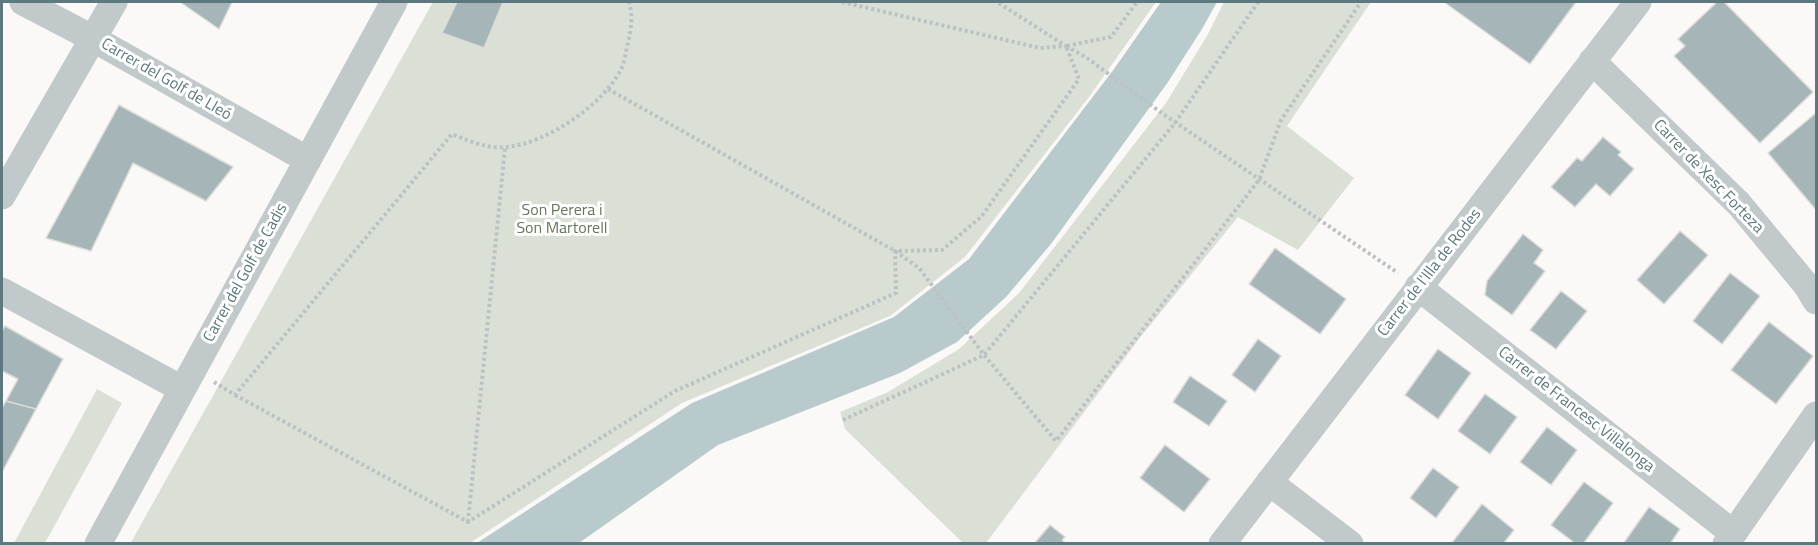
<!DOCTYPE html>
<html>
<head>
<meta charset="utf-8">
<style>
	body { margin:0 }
	#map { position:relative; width:1818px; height:545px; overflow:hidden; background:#faf9f7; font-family:"Titillium Web",sans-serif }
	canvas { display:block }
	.frame { position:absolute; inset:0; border:3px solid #5e787f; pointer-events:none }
</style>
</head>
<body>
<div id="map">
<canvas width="1818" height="545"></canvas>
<div class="frame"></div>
</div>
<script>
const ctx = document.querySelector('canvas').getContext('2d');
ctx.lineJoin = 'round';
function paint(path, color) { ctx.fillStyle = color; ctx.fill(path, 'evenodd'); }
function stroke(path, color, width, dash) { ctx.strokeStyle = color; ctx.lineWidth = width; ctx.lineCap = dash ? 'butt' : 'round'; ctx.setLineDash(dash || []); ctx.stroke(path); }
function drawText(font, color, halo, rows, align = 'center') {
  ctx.font = font + ' "Titillium Web",sans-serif'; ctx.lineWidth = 6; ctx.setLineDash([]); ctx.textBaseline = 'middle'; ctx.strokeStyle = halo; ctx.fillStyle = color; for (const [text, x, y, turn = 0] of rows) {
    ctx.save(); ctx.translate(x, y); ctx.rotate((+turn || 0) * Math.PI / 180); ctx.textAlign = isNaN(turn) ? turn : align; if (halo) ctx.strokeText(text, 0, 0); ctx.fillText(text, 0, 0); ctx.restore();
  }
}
const green = new Path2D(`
	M433 2H1156L1089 97 965 257 890 316 682 403 470 543 130 544Z
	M1224 2H1371L1287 126 1354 178 1298 250 1238 217 1139 339 986 543H963L845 429 840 412 888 392 959 349 1019 293 1166 103 1208 34Z
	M97 389 122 403 45 543H14Z`);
const water = new Path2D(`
	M1161 2H1217L1202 29 1168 82 1051 244 1006 297 957 342 900 373 718 445 579 543H477L692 403 894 317 969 259 1114 69Z`);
const building = new Path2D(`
	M180 2H232L219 29Z
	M457 2H503L484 48 442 33Z
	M1444 2H1576L1530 64Z
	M1717 2H1724L1813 92 1760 143 1674 56 1685 46 1678 39Z
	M119 105 233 167 206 201 133 163 91 251 46 238Z
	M1816 113V210L1768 153Z
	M1603 137 1621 152 1618 155 1634 169 1610 196 1596 184 1575 207 1551 187 1577 158 1582 161Z
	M1680 231 1708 255 1664 304 1637 280Z
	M1523 234 1543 250 1534 263 1545 271 1512 315 1485 295 1487 281Z
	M1275 248 1346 299 1320 334 1249 284Z
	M1730 273 1760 296 1722 344 1693 321Z
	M1561 291 1587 311 1556 349 1530 330Z
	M1769 322 1813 356 1776 404 1731 370Z
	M5 326 63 359 36 409 6 401 18 379 2 371V331Z
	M1258 339 1281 356 1255 392 1232 375Z
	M1438 349 1471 373 1438 419 1405 395Z
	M1190 376 1227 401 1209 426 1173 402Z
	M1485 394 1517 417 1490 454 1458 431Z
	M6 401 36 409 2 472V408Z
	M1547 427 1577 450 1551 485 1520 462Z
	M1165 445 1210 479 1184 512 1140 478Z
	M1433 468 1459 487 1436 518 1410 498Z
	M1584 482 1613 503 1583 544H1576L1551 525Z
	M1482 504 1514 530 1503 544H1451Z
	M1649 507 1680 529 1670 544H1623Z
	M1050 525 1065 537 1062 540 1066 544H1034Z`);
const path = new Path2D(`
	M842 2 1040 48 1066 46 997 2
	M1066 46 1087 58 1163 114 1398 273
	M608 89 895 251 919 268 984 355 1056 441 1259 180 1281 120 1361 2
	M214 382 235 395 452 134C469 141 487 149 506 147 546 144 607 103 623 65 625 58 626 50 628 43 631 30 633 15 629 2
	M235 395 468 522 675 391 896 293 895 251 942 250 981 217 1079 79 1066 46 1111 37 1137 2
	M843 420 984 355 1175 123 1258 2
	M468 522 505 148`);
const street = new Path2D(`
	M23 2 94 39 308 160
	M1592 61 1739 204 1807 286 1816 301
	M2 196 114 2
	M1418 287 1733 533
	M2 291 182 389
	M1269 482 1350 544
	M98 544 394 2
	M1222 544 1638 2
	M1726 544 1816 415`);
const streetNames = [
	["Carrer del Golf de Lleó",166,80,30],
	["Carrer de Xesc Forteza",1708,177,46],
	["Carrer del Golf de Cadis",246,273,-61],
	["Carrer de l'Illa de Rodes",1430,273,-52],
	["Carrer de Francesc Villalonga",1576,410,38]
];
const parkNames = [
	["Son Perera i",562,211],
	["Son Martorell",562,229]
];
paint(green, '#dbe0d6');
paint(water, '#b8cacb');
paint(building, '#a6b5b8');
stroke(building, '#dcdbd9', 1.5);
stroke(path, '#bcc1c3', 4, [3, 3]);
stroke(street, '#c2c9cb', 27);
drawText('16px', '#5e787f', '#fff', streetNames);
drawText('16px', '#67775d', '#fff', parkNames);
</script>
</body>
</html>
